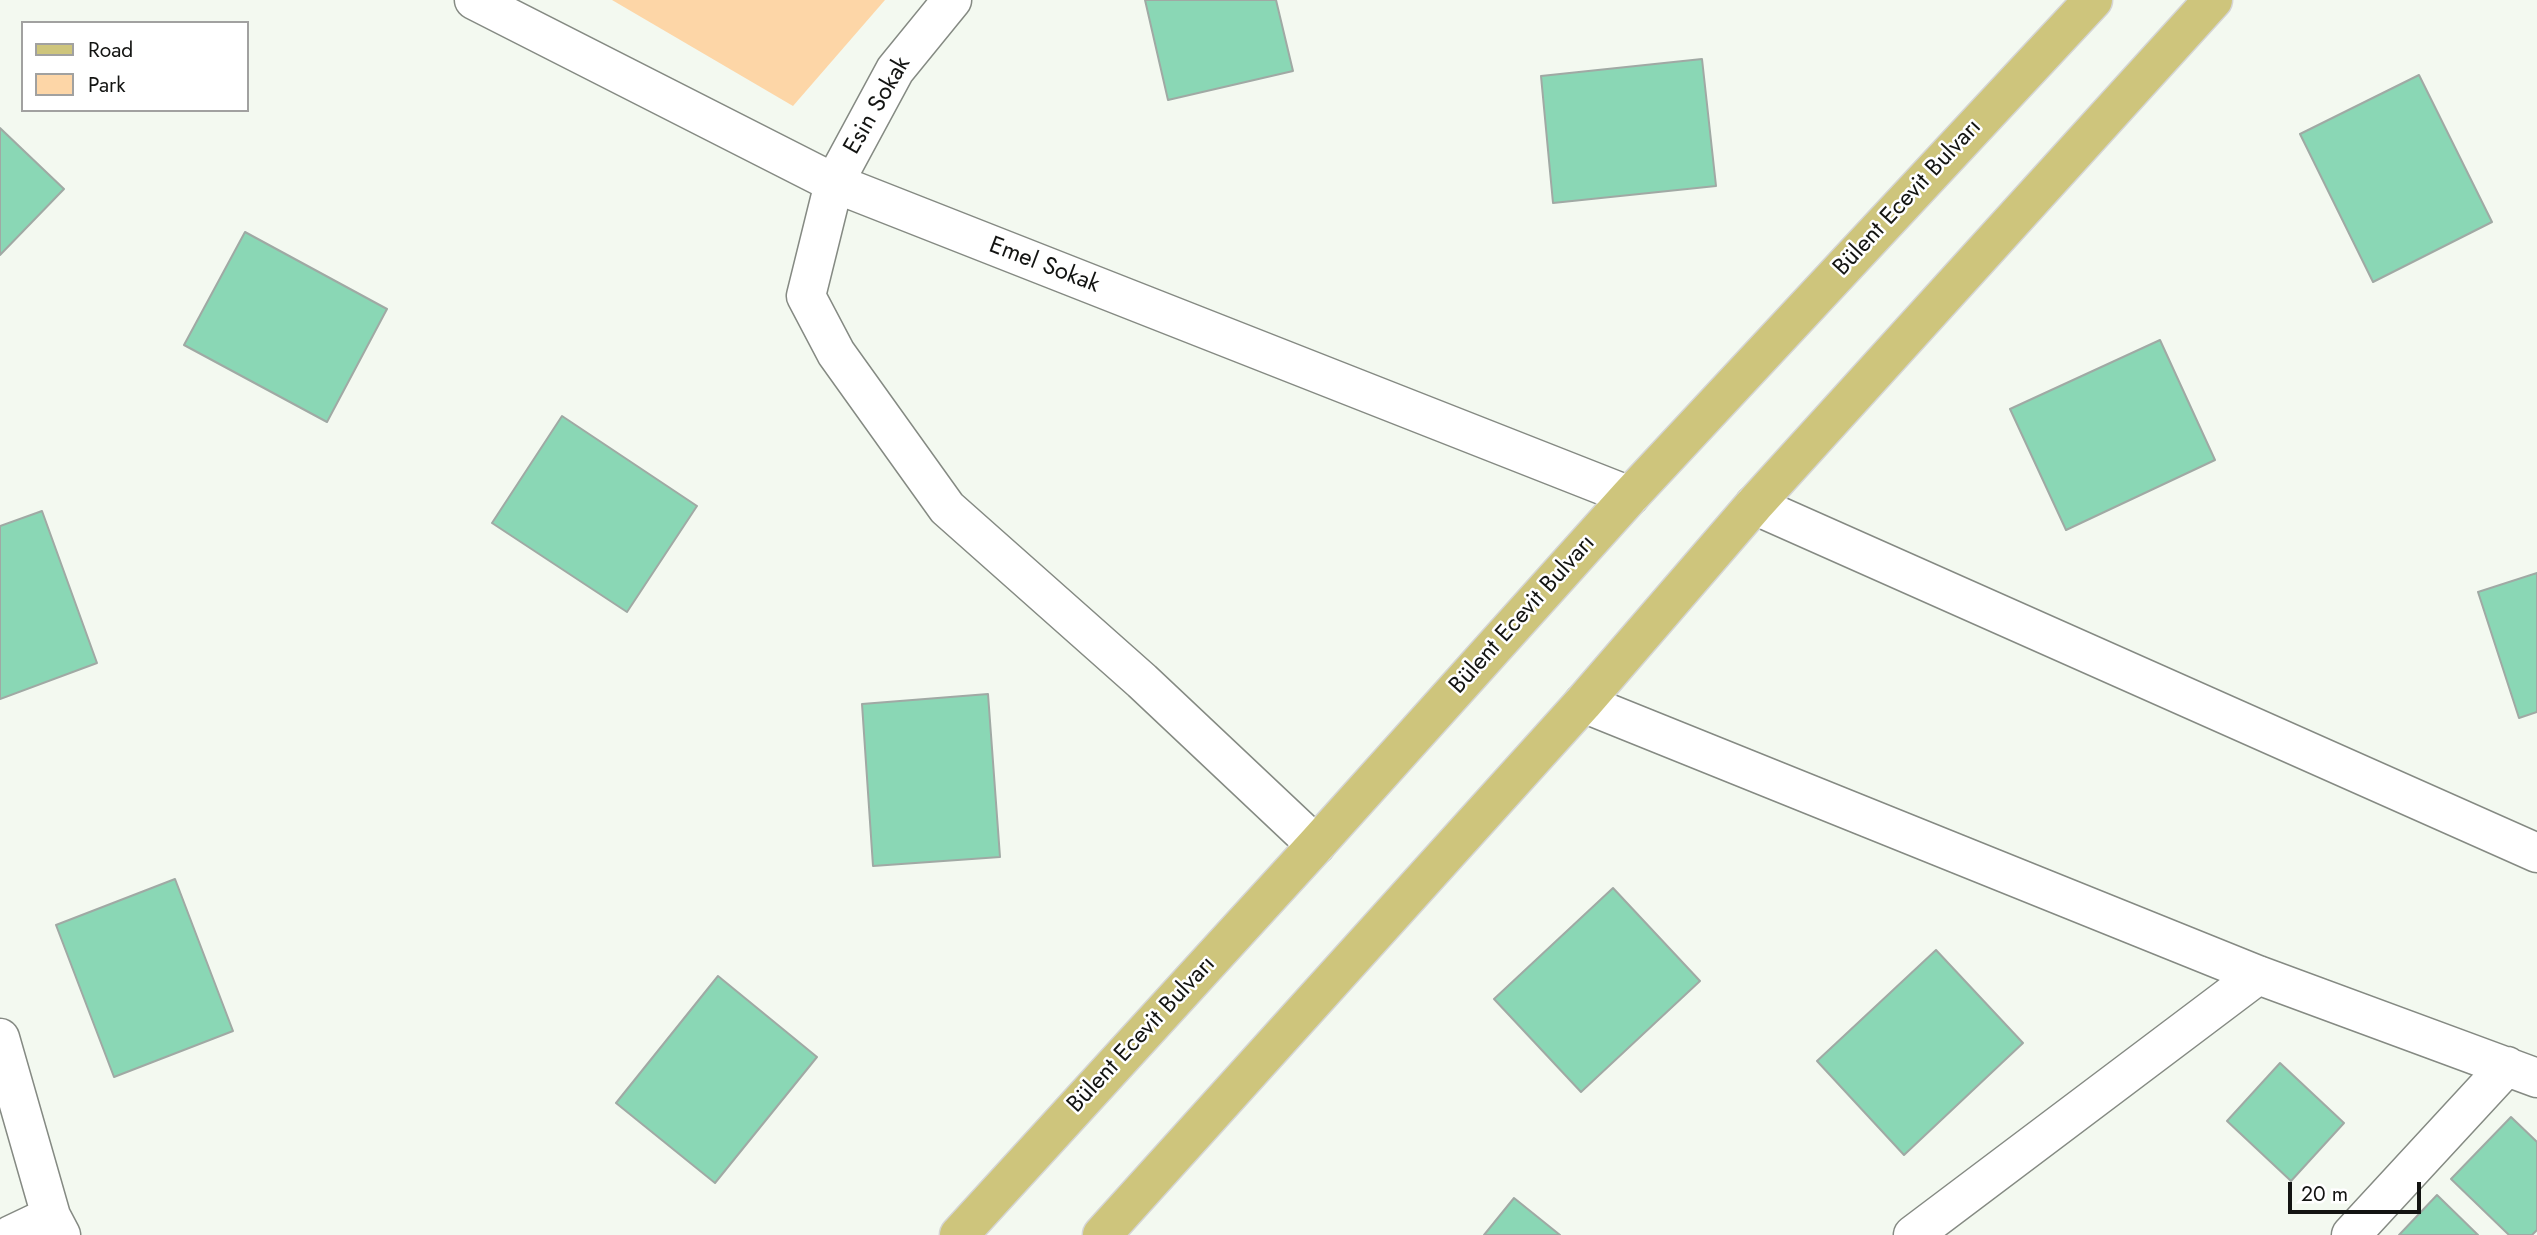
<!DOCTYPE html>
<html>
<head>
<meta charset="utf-8">
<style>
	body { margin:0 }
	#map { position:relative; width:2537px; height:1235px; overflow:hidden; background:#f3f9f0; font-family:Jost,sans-serif }
	canvas { display:block }
	.legend { position:absolute; left:21px; top:21px; width:228px; height:91px; box-sizing:border-box; background:#fff; border:2px solid #a1a1a0; margin:0; padding:9px 12px; list-style:none; font-size:21px; color:#131412 }
	.legend li { display:flex; align-items:center; gap:14px; height:35px }
	.legend b { width:35px; border:2px solid #a1a1a0 }
	.scale { position:absolute; left:2288px; top:1182px; width:133px; height:32px; box-sizing:border-box; border:4px solid #131412; border-top:0; padding-left:9px; font-size:21px; line-height:24px; white-space:nowrap; color:#131412; -webkit-text-stroke:5px #fff; paint-order:stroke }
</style>
</head>
<body>
<div id="map">
<canvas width="2537" height="1235"></canvas>
<ul class="legend">
<li><b style="height:9px;background:#cec57c"></b>Road</li>
<li><b style="height:19px;background:#fdd6a7"></b>Park</li>
</ul>
<div class="scale">20 m</div>
</div>
<script>
const ctx = document.querySelector('canvas').getContext('2d');
ctx.lineJoin = 'round';
function paint(path, color) { ctx.fillStyle = color; ctx.fill(path, 'evenodd'); }
function stroke(path, color, width, dash) { ctx.strokeStyle = color; ctx.lineWidth = width; ctx.lineCap = dash ? 'butt' : 'round'; ctx.setLineDash(dash || []); ctx.stroke(path); }
function drawText(font, color, halo, rows, align = 'center') {
  ctx.font = font + ' Jost,sans-serif'; ctx.lineWidth = 5; ctx.setLineDash([]); ctx.textBaseline = 'middle'; ctx.strokeStyle = halo; ctx.fillStyle = color; for (const [text, x, y, turn = 0] of rows) {
    ctx.save(); ctx.translate(x, y); ctx.rotate((+turn || 0) * Math.PI / 180); ctx.textAlign = isNaN(turn) ? turn : align; if (halo) ctx.strokeText(text, 0, 0); ctx.fillText(text, 0, 0); ctx.restore();
  }
}
const green = new Path2D(`
	M612 0H885L793 106Z`);
const building = new Path2D(`
	M1145 0H1276L1293 71 1168 100Z
	M1702 59 1716 186 1553 203 1541 76Z
	M2419 75 2492 222 2373 282 2300 134Z
	M0 128 64 189 0 255Z
	M245 232 387 309 327 422 184 345Z
	M2160 340 2215 460 2066 530 2010 409Z
	M562 416 697 506 627 612 492 523Z
	M42 511 97 663 0 699V526Z
	M2537 573V712L2519 718 2478 592Z
	M988 694 1000 857 873 866 862 704Z
	M175 879 233 1031 114 1077 56 925Z
	M1613 888 1700 981 1581 1092 1494 999Z
	M1936 950 2023 1043 1904 1155 1817 1061Z
	M718 976 817 1057 715 1183 616 1103Z
	M2280 1063 2344 1123 2291 1181 2227 1121Z
	M2511 1117 2537 1142V1230L2532 1235H2509L2451 1179Z
	M2437 1195 2478 1235H2399Z
	M1514 1198 1560 1235H1484Z`);
const minor = new Path2D(`
	M474 0 834 183 1630 496
	M952 0 895 70 834 183 806 296 836 353 947 508 1142 681 1316 845
	M1754 505 2537 853
	M1583 703 2258 975 2537 1078
	M0 1038 51 1216 61 1235
	M11 1235 51 1216
	M1913 1235 2258 975
	M2351 1235 2507 1066`);
const major = new Path2D(`
	M959 1235 1316 845 1630 496 2093 0
	M1102 1235 1583 703 1754 505 2213 0`);
const streetNames = [
	["Esin Sokak",878,106,-60],
	["Bülent Ecevit Bulvarı",1908,198,-47],
	["Emel Sokak",1044,266,21],
	["Bülent Ecevit Bulvarı",1523,615,-48],
	["Bülent Ecevit Bulvarı",1142,1035,-47]
];
paint(green, '#fdd6a7');
paint(building, '#8ad7b5');
stroke(building, '#a0a9a4', 2);
stroke(minor, '#858a83', 41);
stroke(major, '#d5d5d4', 41);
stroke(minor, '#fff', 38);
stroke(major, '#cec57c', 38);
drawText('24px', '#131412', '#fff', streetNames);
</script>
</body>
</html>
